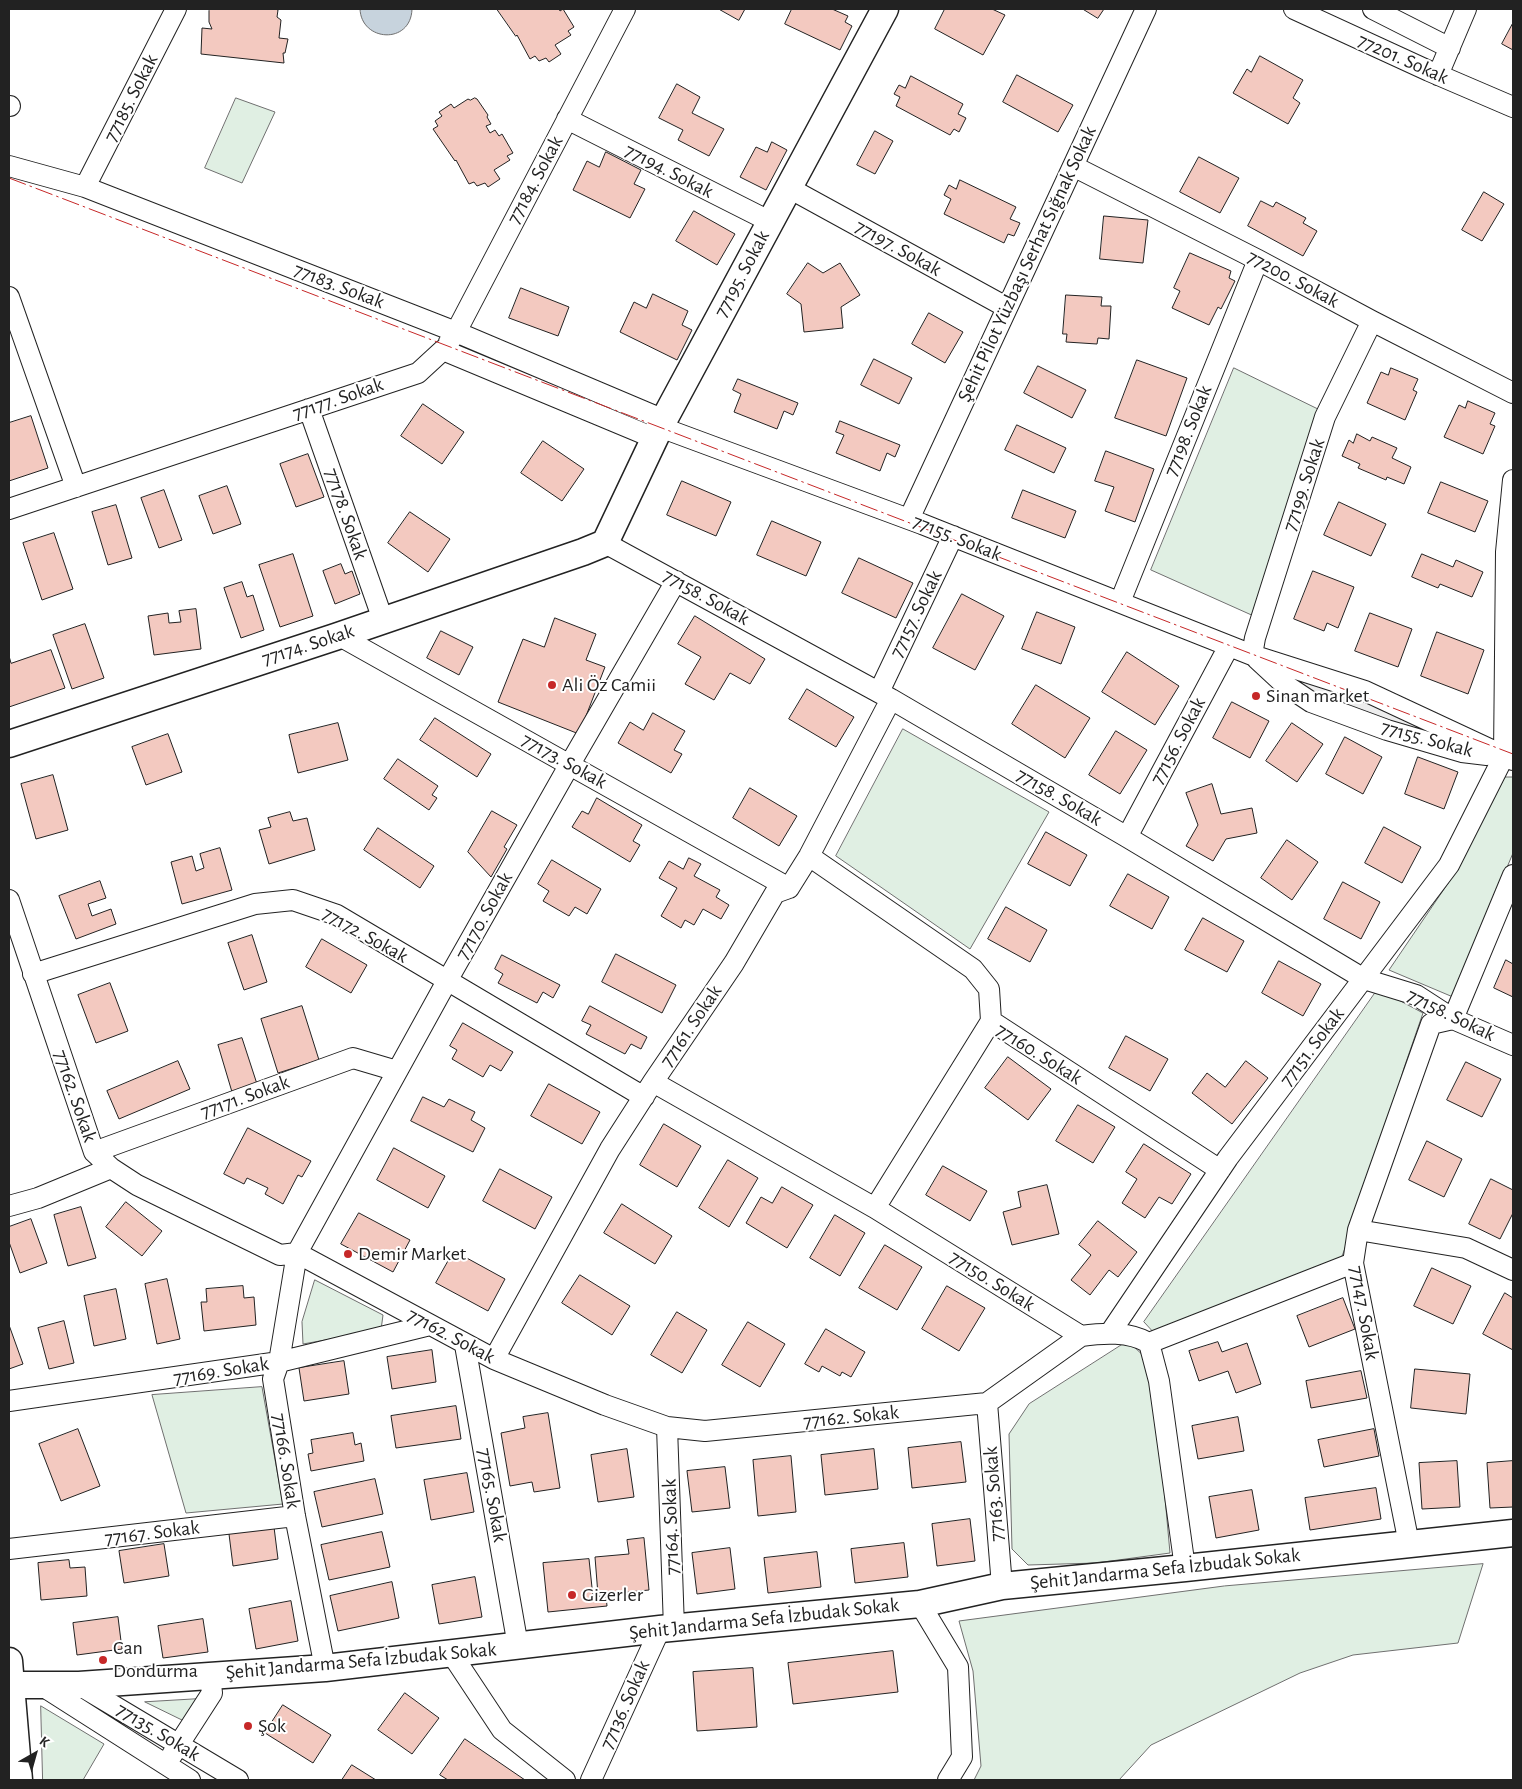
<!DOCTYPE html>
<html>
<head>
<meta charset="utf-8">
<style>
	body { margin:0 }
	#map { position:relative; width:1522px; height:1789px; overflow:hidden; background:#fff; font-family:"Alegreya Sans",sans-serif }
	canvas { display:block }
	.frame { position:absolute; inset:0; border:10px solid #222; pointer-events:none }
	.north { position:absolute; left:10px; top:1729px; width:50px; height:50px; -webkit-text-stroke:4px #fff; paint-order:stroke; rotate:38deg; font-size:14px; font-weight:700; line-height:20px; text-align:center; color:#222 }
	.north::after { content:''; display:block; margin:auto; width:18px; height:22px; background:#222; clip-path:polygon(50% 0,100% 100%,50% 72%,0 100%) }
</style>
</head>
<body>
<div id="map">
<canvas width="1522" height="1789"></canvas>
<div class="frame"></div>
<div class="north">K</div>
</div>
<script>
const ctx = document.querySelector('canvas').getContext('2d');
ctx.lineJoin = 'round';
function paint(path, color) { ctx.fillStyle = color; ctx.fill(path, 'evenodd'); }
function stroke(path, color, width, dash) { ctx.strokeStyle = color; ctx.lineWidth = width; ctx.lineCap = dash ? 'butt' : 'round'; ctx.setLineDash(dash || []); ctx.stroke(path); }
function drawText(font, color, halo, rows, align = 'center') {
  ctx.font = font + ' "Alegreya Sans",sans-serif'; ctx.lineWidth = 4; ctx.setLineDash([]); ctx.textBaseline = 'middle'; ctx.strokeStyle = halo; ctx.fillStyle = color; for (const [text, x, y, turn = 0] of rows) {
    ctx.save(); ctx.translate(x, y); ctx.rotate((+turn || 0) * Math.PI / 180); ctx.textAlign = isNaN(turn) ? turn : align; if (halo) ctx.strokeText(text, 0, 0); ctx.fillText(text, 0, 0); ctx.restore();
  }
}
const green = new Path2D(`
	M236 98 275 112 242 183 205 168Z
	M1234 368 1322 411 1256 617 1151 570Z
	M903 729 1049 812 970 949 836 856Z
	M1505 777H1513V853L1453 997 1389 970 1457 870Z
	M1378 989 1423 1013 1404 1068 1377 1161 1341 1259 1156 1335 1144 1322Z
	M315 1280 383 1315 381 1330 303 1344 302 1322Z
	M1128 1341 1153 1365 1170 1553 1096 1563 1028 1565 1012 1549 1009 1434 1029 1404Z
	M262 1387 283 1504 186 1513 152 1395Z
	M1483 1564 1458 1643 1353 1655 1300 1673 1151 1745 1119 1780H974L981 1766 973 1671 959 1621 1224 1586Z
	M198 1699 184 1721 145 1702Z
	M41 1706 104 1744 83 1780H43Z`);
const parking = new Path2D(`
	M1305 676 1331 684 1449 742 1307 691 1295 680Z`);
const water = new Path2D(`
	M360 9H412C411 45 361 42 360 9Z`);
const building = new Path2D(`
	M211 9H276L278 10 277 17 281 20 279 38 288 39 285 53H283L284 63 201 54 202 28 212 29 209 22V11Z
	M497 9H559L560 11 563 9 574 27 568 31 571 35 555 45 561 54 549 62 546 58 539 61 535 56 530 59 517 35 516 36Z
	M719 9H745L739 20Z
	M792 9H832L848 16 845 22 852 26 840 50 785 24Z
	M945 9H992L1005 15 983 55 935 29Z
	M1083 9H1104L1098 18Z
	M1513 23V50L1502 44Z
	M1260 56 1303 80 1293 98 1300 103 1288 124 1233 93 1247 69 1251 72Z
	M1017 75 1073 105 1058 132 1003 102Z
	M911 76 963 104 958 114 966 118 959 132 954 129 950 135 896 106 900 97 894 94 899 85 905 88Z
	M677 84 700 97 692 113 724 129 709 156 678 140 683 130 659 118Z
	M475 98 477 99 488 115 487 117 491 124 486 126 490 133 495 130 499 136 502 134 513 153 507 156 510 160 494 170 500 179 488 187 485 183 477 186 474 182 469 184 456 160 455 161 433 129 438 126 435 121 442 116 439 112 451 104 454 108 468 99 470 100Z
	M875 131 893 141 875 174 857 165Z
	M772 142 787 150 766 190 740 177 756 147 767 152Z
	M606 152 641 170 634 184 645 189 630 218 573 190 587 161 599 167Z
	M1199 157 1239 178 1220 213 1180 192Z
	M960 180 1016 207 1010 219 1020 223 1014 236 1008 234 1004 243 944 214 951 199 944 195 949 185 956 189Z
	M1484 192 1504 204 1482 241 1462 230Z
	M1261 201 1273 207 1276 202 1306 218 1303 223 1317 231 1303 256 1248 226Z
	M694 211 735 234 717 265 676 241Z
	M1104 216 1148 220 1143 263 1100 259Z
	M1190 253 1231 271 1229 278 1235 281 1221 309 1218 307 1209 325 1172 308 1180 291 1174 288Z
	M808 263 823 273 840 263 860 295 841 307 843 328 804 332 801 304 787 294Z
	M521 288 569 307 558 336 509 318Z
	M653 294 688 311 682 325 692 330 677 360 620 332 634 302 646 308Z
	M1066 295 1102 297 1101 306H1111L1109 339 1098 338 1097 344 1066 342 1067 334H1063Z
	M929 313 963 332 945 363 912 344Z
	M874 359 912 378 899 404 861 385Z
	M1137 360 1187 378 1166 436 1115 418Z
	M1038 366 1086 390 1072 418 1024 393Z
	M1391 368 1418 379 1413 390 1417 392 1405 420 1367 403 1381 372 1388 375Z
	M738 379 798 403 793 415 784 411 777 429 734 412 741 394 733 390Z
	M1468 401 1495 413 1490 424 1495 426 1483 454 1444 437 1459 405 1465 408Z
	M423 404 464 432 442 464 401 436Z
	M31 416 48 468 9 481V423Z
	M840 421 900 445 895 457 887 453 880 471 836 453 844 435 836 432Z
	M1017 425 1066 448 1054 473 1005 450Z
	M1357 434 1370 441 1372 437 1397 448 1392 458 1411 467 1404 484 1387 477 1386 480 1358 468 1360 464 1342 456 1349 440 1353 443Z
	M543 441 584 469 562 501 521 473Z
	M1106 451 1154 469 1135 522 1105 511 1114 487 1095 481Z
	M308 454 324 497 296 507 280 464Z
	M682 481 731 502 716 536 667 515Z
	M1441 482 1488 501 1475 532 1428 513Z
	M227 486 241 524 213 534 199 496Z
	M164 490 182 540 159 548 141 498Z
	M1023 490 1076 511 1065 538 1012 518Z
	M1339 502 1386 524 1371 556 1324 535Z
	M116 505 132 558 108 565 92 512Z
	M410 512 450 539 428 572 388 543Z
	M772 521 821 542 806 576 757 555Z
	M54 533 73 589 42 600 23 543Z
	M293 554 313 616 280 627 259 565Z
	M1422 554 1453 567 1456 560 1483 572 1472 597 1440 584 1438 588 1412 577Z
	M859 558 913 583 896 618 842 593Z
	M341 564 345 574 352 571 360 594 335 604 323 571Z
	M1313 571 1354 587 1338 628 1327 623 1324 631 1294 619Z
	M242 582 247 597 253 595 264 630 241 638 224 588Z
	M962 594 1004 616 975 670 933 648Z
	M196 609 201 649 154 655 148 616 168 613 169 623 181 622 179 611Z
	M1037 612 1075 627 1061 664 1022 649Z
	M1370 613 1412 629 1398 667 1355 651Z
	M695 616 765 659 750 684 730 673 714 700 685 684 701 657 678 644Z
	M555 618 596 634 586 660 605 667 579 734 498 702 523 639 544 647Z
	M85 624 104 678 72 689 53 635Z
	M441 631 473 647 459 675 427 658Z
	M1437 632 1484 650 1468 694 1421 676Z
	M51 650 65 688 9 707V656L11 663Z
	M1127 652 1179 686 1155 725 1102 692Z
	M1036 685 1090 718 1065 758 1012 724Z
	M807 689 854 717 836 747 789 719Z
	M1232 702 1269 721 1250 758 1213 738Z
	M653 713 685 731 674 750 682 754 671 773 618 743 630 722 643 730Z
	M435 718 491 754 477 777 420 740Z
	M338 723 348 760 298 773 289 735Z
	M1292 723 1323 744 1297 782 1266 761Z
	M1116 731 1147 750 1120 794 1089 775Z
	M168 734 182 772 146 785 132 747Z
	M1345 737 1382 757 1363 794 1326 774Z
	M1418 757 1458 772 1444 809 1405 794Z
	M398 759 438 786 432 795 437 798 429 810 384 779Z
	M53 775 68 830 36 839 21 784Z
	M1212 784 1221 814 1252 808 1257 833 1226 839 1213 861 1186 846 1198 825 1186 793Z
	M750 788 797 816 779 846 733 818Z
	M597 798 642 825 633 841 640 845 630 862 572 827 582 811 588 814Z
	M492 811 517 825 504 847 507 849 491 877 468 852Z
	M290 812 293 821 307 818 315 850 269 864 259 830 271 827 268 818Z
	M1384 827 1421 847 1402 883 1365 863Z
	M378 828 434 866 420 888 364 850Z
	M1046 832 1087 855 1070 886 1028 864Z
	M1287 840 1318 862 1292 900 1261 878Z
	M220 848 232 890 182 904 171 862 192 856 196 871 204 868 200 854Z
	M689 858 701 864 694 876 720 890 716 897 729 905 721 919 703 909 694 925 685 920 681 928 661 916 677 888 659 878 669 861 683 869Z
	M552 860 601 889 587 914 575 907 569 916 543 901 549 891 538 884Z
	M1128 874 1169 897 1152 929 1110 906Z
	M100 881 106 898 88 904 92 916 111 909 116 924 76 939 59 896Z
	M1343 882 1380 902 1361 939 1324 919Z
	M1006 907 1047 930 1030 962 988 939Z
	M1203 918 1244 941 1227 972 1185 950Z
	M252 935 267 982 244 990 228 943Z
	M322 939 367 965 351 993 306 967Z
	M616 954 676 985 662 1013 602 982Z
	M502 955 560 985 553 998 543 992 537 1003 498 983 503 974 495 969Z
	M1506 960 1513 964V997L1494 988Z
	M1279 961 1321 984 1303 1016 1262 993Z
	M110 983 128 1031 96 1043 78 995Z
	M302 1006 319 1060 278 1073 261 1019Z
	M590 1006 647 1037 641 1049 631 1044 625 1054 586 1034 591 1025 582 1021Z
	M463 1023 513 1052 501 1071 490 1065 483 1077 452 1059 457 1050 450 1046Z
	M1126 1036 1168 1059 1150 1091 1109 1068Z
	M242 1038 257 1084 232 1092 218 1045Z
	M1008 1057 1051 1089 1028 1120 985 1088Z
	M178 1061 190 1089 119 1119 107 1091Z
	M1246 1061 1268 1078 1232 1124 1192 1093 1207 1073 1225 1087Z
	M1466 1062 1501 1079 1482 1117 1447 1100Z
	M549 1084 600 1112 582 1144 531 1116Z
	M423 1097 444 1107 449 1099 475 1112 471 1120 485 1128 473 1152 411 1121Z
	M1078 1105 1115 1127 1093 1163 1056 1141Z
	M664 1124 701 1146 677 1187 640 1165Z
	M248 1128 311 1161 302 1177 298 1175 283 1204 265 1194 268 1188 247 1178 244 1184 224 1174Z
	M1427 1141 1462 1159 1444 1197 1409 1180Z
	M1144 1144 1191 1174 1172 1204 1159 1197 1145 1218 1122 1203 1137 1179 1126 1172Z
	M394 1148 445 1176 428 1208 377 1180Z
	M728 1160 758 1178 729 1227 699 1208Z
	M943 1166 987 1191 970 1221 926 1195Z
	M500 1169 552 1197 535 1229 483 1201Z
	M1491 1179 1513 1190V1213L1500 1239 1469 1224Z
	M1047 1185 1059 1234 1012 1245 1003 1212 1021 1207 1018 1192Z
	M782 1187 813 1205 787 1248 746 1223 761 1197 772 1203Z
	M126 1202 162 1231 142 1256 106 1227Z
	M622 1204 672 1236 655 1264 604 1233Z
	M81 1207 96 1258 68 1266 54 1215Z
	M359 1213 410 1240 393 1272 341 1244Z
	M835 1215 865 1233 840 1276 810 1258Z
	M31 1219 47 1263 20 1273 9 1242V1227Z
	M1098 1221 1137 1252 1118 1277 1109 1270 1090 1295 1071 1280 1091 1255 1079 1245Z
	M885 1245 922 1267 897 1310 859 1288Z
	M454 1251 505 1279 488 1311 436 1283Z
	M1432 1268 1471 1286 1453 1324 1414 1306Z
	M580 1275 630 1306 612 1335 562 1303Z
	M167 1279 180 1339 157 1344 145 1284Z
	M243 1286 244 1298 254 1297 256 1325 204 1331 201 1302H207L206 1289Z
	M947 1286 985 1308 959 1351 922 1329Z
	M116 1289 126 1339 94 1346 84 1296Z
	M1505 1293 1513 1298V1350L1483 1334Z
	M1343 1298 1355 1329 1309 1347 1297 1316Z
	M677 1312 707 1330 682 1373 651 1355Z
	M64 1321 74 1363 49 1369 38 1328Z
	M748 1322 785 1344 760 1387 722 1365Z
	M9 1325 23 1364 9 1369Z
	M826 1329 865 1352 851 1377 842 1372 840 1376 822 1366 819 1372 805 1364Z
	M1218 1342 1222 1352 1247 1343 1261 1384 1236 1393 1228 1371 1199 1381 1189 1351Z
	M432 1350 436 1382 392 1389 387 1357Z
	M344 1361 349 1394 304 1401 299 1368Z
	M1415 1369 1470 1374 1466 1414 1411 1408Z
	M1361 1371 1367 1398 1311 1408 1306 1381Z
	M456 1406 461 1439 396 1448 391 1416Z
	M548 1413 560 1488 534 1492 532 1482 510 1486 501 1433 525 1428 523 1417Z
	M1238 1417 1244 1451 1198 1459 1192 1426Z
	M78 1429 100 1486 61 1501 39 1444Z
	M1374 1429 1379 1456 1324 1467 1318 1440Z
	M353 1433 355 1445 361 1443 364 1461 311 1471 308 1454 313 1453 311 1440Z
	M961 1442 966 1482 912 1488 908 1448Z
	M627 1449 634 1497 598 1502 591 1455Z
	M874 1449 878 1489 825 1495 821 1455Z
	M791 1456 796 1512 758 1516 753 1460Z
	M1457 1461 1460 1507 1422 1509 1419 1463Z
	M1513 1461V1507L1490 1508 1487 1463Z
	M725 1467 730 1508 692 1512 687 1471Z
	M467 1473 474 1512 431 1520 424 1480Z
	M375 1479 383 1514 322 1527 314 1492Z
	M1376 1488 1381 1519 1310 1530 1305 1498Z
	M1252 1490 1259 1530 1216 1538 1209 1497Z
	M970 1519 975 1561 937 1566 932 1524Z
	M274 1527 278 1559 233 1566 229 1534Z
	M382 1532 390 1567 329 1580 321 1545Z
	M644 1538 649 1590 598 1595 595 1557 629 1554 627 1540Z
	M904 1543 908 1577 855 1583 851 1549Z
	M164 1544 169 1576 124 1583 119 1551Z
	M730 1548 735 1589 697 1594 692 1553Z
	M817 1552 821 1587 768 1593 764 1558Z
	M589 1559 593 1597 606 1596 607 1606 548 1612 543 1563Z
	M69 1560 70 1568 85 1567 87 1596 41 1600 38 1563Z
	M475 1577 482 1617 439 1624 432 1585Z
	M392 1582 399 1618 338 1631 330 1596Z
	M291 1601 298 1641 256 1649 249 1609Z
	M118 1617 122 1649 77 1655 73 1623Z
	M203 1619 208 1652 163 1658 158 1626Z
	M893 1651 898 1692 793 1704 788 1663Z
	M753 1668 757 1727 697 1731 693 1672Z
	M405 1693 439 1718 412 1754 378 1730Z
	M283 1705 331 1735 313 1763 265 1733Z
	M465 1739 525 1780H448L440 1775Z
	M352 1765 376 1780H342Z`);
const minor = new Path2D(`
	M1294 9 1429 71 1513 107
	M1373 9 1450 48
	M1438 75 1466 9
	M9 106H10
	M567 119 771 222
	M9 166 85 187 456 332 664 420
	M1073 166 1258 260 1372 321 1513 393
	M85 187 176 9
	M789 188 1006 307
	M9 297 76 487
	M449 342 456 332 625 9
	M309 409 383 620
	M660 427 922 524 1252 655 1365 691 1513 760
	M9 509 418 373 443 350 654 438
	M909 519 1146 9
	M605 543 891 699 1127 837 1364 979 1416 995 1453 1019 1513 1045
	M1120 602 1258 260
	M338 635 789 888
	M1252 655 1255 638 1325 417 1372 321
	M1257 659 1284 684 1311 702 1387 730 1462 752 1487 755
	M879 692 953 536
	M1127 837 1229 646
	M809 856 973 969 989 989 991 1021
	M9 900 94 1152 111 1168 137 1185 280 1255 297 1253 494 1359 605 1405 667 1427 705 1431 987 1403 1081 1336
	M33 974 255 904 293 900 337 915 644 1097
	M653 1082 875 1208 1081 1336C1103 1333 1129 1331 1149 1343L1353 1263
	M94 1152 353 1058 397 1071
	M9 1206 38 1198 111 1168
	M875 1208 991 1021 1220 1170
	M1358 1230 1466 1248 1513 1270
	M1110 1333 1228 1158 1449 865 1504 756 1506 552 1513 480
	M1149 1343 1159 1381 1185 1568
	M465 1345 518 1646
	M494 1359 610 1149 653 1082 734 963 775 893 789 888 809 856 891 699
	M9 1401 279 1362 430 1325
	M987 1403 1002 1586
	M667 1427 674 1628
	M1409 1544 1353 1263 1358 1230 1431 1024 1453 1019 1513 875
	M9 1549 295 1516
	M920 1604 958 1667 962 1757 948 1780
	M451 1653 502 1730 565 1780
	M325 1668 295 1516 273 1379 279 1362 297 1253 447 981 570 764 676 581
	M41 1685 190 1780
	M79 1685 238 1780
	M172 1755 212 1693 210 1676
	M591 1780 660 1629`);
const major = new Path2D(`
	M9 744 335 637 583 552 605 543 660 427 885 9
	M9 1661 19 1780
	M12 1685H79L325 1668 660 1629 920 1604 1002 1586 1185 1568 1513 1533`);
const power = new Path2D(`
	M9 178 1513 754`);
const markers = [
	[552,685,5,"#c62828"],
	[1256,696,5,"#c62828"],
	[348,1254,5,"#c62828"],
	[572,1595,5,"#c62828"],
	[103,1660,5,"#c62828"],
	[248,1726,5,"#c62828"]
];
const streetNames = [
	["77201. Sokak",1403,59,24],
	["77185. Sokak",131,98,-63],
	["77194. Sokak",669,171,27],
	["77184. Sokak",535,180,-62],
	["77197. Sokak",898,248,29],
	["Şehit Pilot Yüzbaşı Serhat Sığnak Sokak",1027,264,-65],
	["77195. Sokak",742,274,-62],
	["77200. Sokak",1293,279,28],
	["77183. Sokak",339,286,21],
	["77177. Sokak",338,399,-19],
	["77198. Sokak",1188,431,-68],
	["77199. Sokak",1304,485,-72],
	["77178. Sokak",346,514,71],
	["77155. Sokak",957,538,22],
	["77158. Sokak",706,597,29],
	["77157. Sokak",916,614,-64],
	["77174. Sokak",308,645,-18],
	["77155. Sokak",1427,739,15],
	["77156. Sokak",1178,741,-62],
	["77173. Sokak",564,761,29],
	["77158. Sokak",1059,797,30],
	["77170. Sokak",484,916,-61],
	["77172. Sokak",365,935,29],
	["77158. Sokak",1451,1015,26],
	["77161. Sokak",691,1026,-56],
	["77151. Sokak",1312,1047,-53],
	["77160. Sokak",1039,1054,32],
	["77162. Sokak",75,1096,71],
	["77171. Sokak",245,1097,-20],
	["77150. Sokak",992,1281,32],
	["77147. Sokak",1364,1313,80],
	["77162. Sokak",451,1336,28],
	["77169. Sokak",221,1371,-9],
	["77162. Sokak",851,1417,-6],
	["77166. Sokak",286,1461,81],
	["77163. Sokak",994,1494,-94],
	["77165. Sokak",492,1495,80],
	["77164. Sokak",671,1527,-92],
	["77167. Sokak",152,1533,-7],
	["Şehit Jandarma Sefa İzbudak Sokak",1165,1569,-6],
	["Şehit Jandarma Sefa İzbudak Sokak",764,1619,-6],
	["Şehit Jandarma Sefa İzbudak Sokak",361,1661,-5],
	["77136. Sokak",625,1705,-66],
	["77135. Sokak",158,1732,31]
];
const poiNames = [
	["Ali Öz Camii",562,685],
	["Sinan market",1266,696],
	["Demir Market",358,1254],
	["Gizerler",582,1595],
	["Can",113,1648],
	["Dondurma",113,1671],
	["Şok",258,1726]
];
paint(green, '#e0efe3');
stroke(green, '#6f6f6f', 1);
paint(parking, '#ededed');
stroke(parking, '#6f6f6f', 1);
paint(water, '#c7d3dd');
stroke(water, '#6f6f6f', 1);
paint(building, '#f3c9c0');
stroke(building, '#222', 1);
stroke(minor, '#222', 22);
stroke(major, '#222', 29);
stroke(minor, '#fff', 20);
stroke(major, '#fff', 26);
stroke(power, '#c62828', 1, [18, 4, 2.5, 4]);
for (const [x, y, r, color] of markers) { const dot = new Path2D(); dot.arc(x, y, r, 0, 2 * Math.PI); ctx.fillStyle = color; ctx.fill(dot); stroke(dot, '#fff', 2); }
drawText('20px', '#222', '#fff', streetNames);
drawText('20px', '#222', '#fff', poiNames, 'left');
</script>
</body>
</html>
